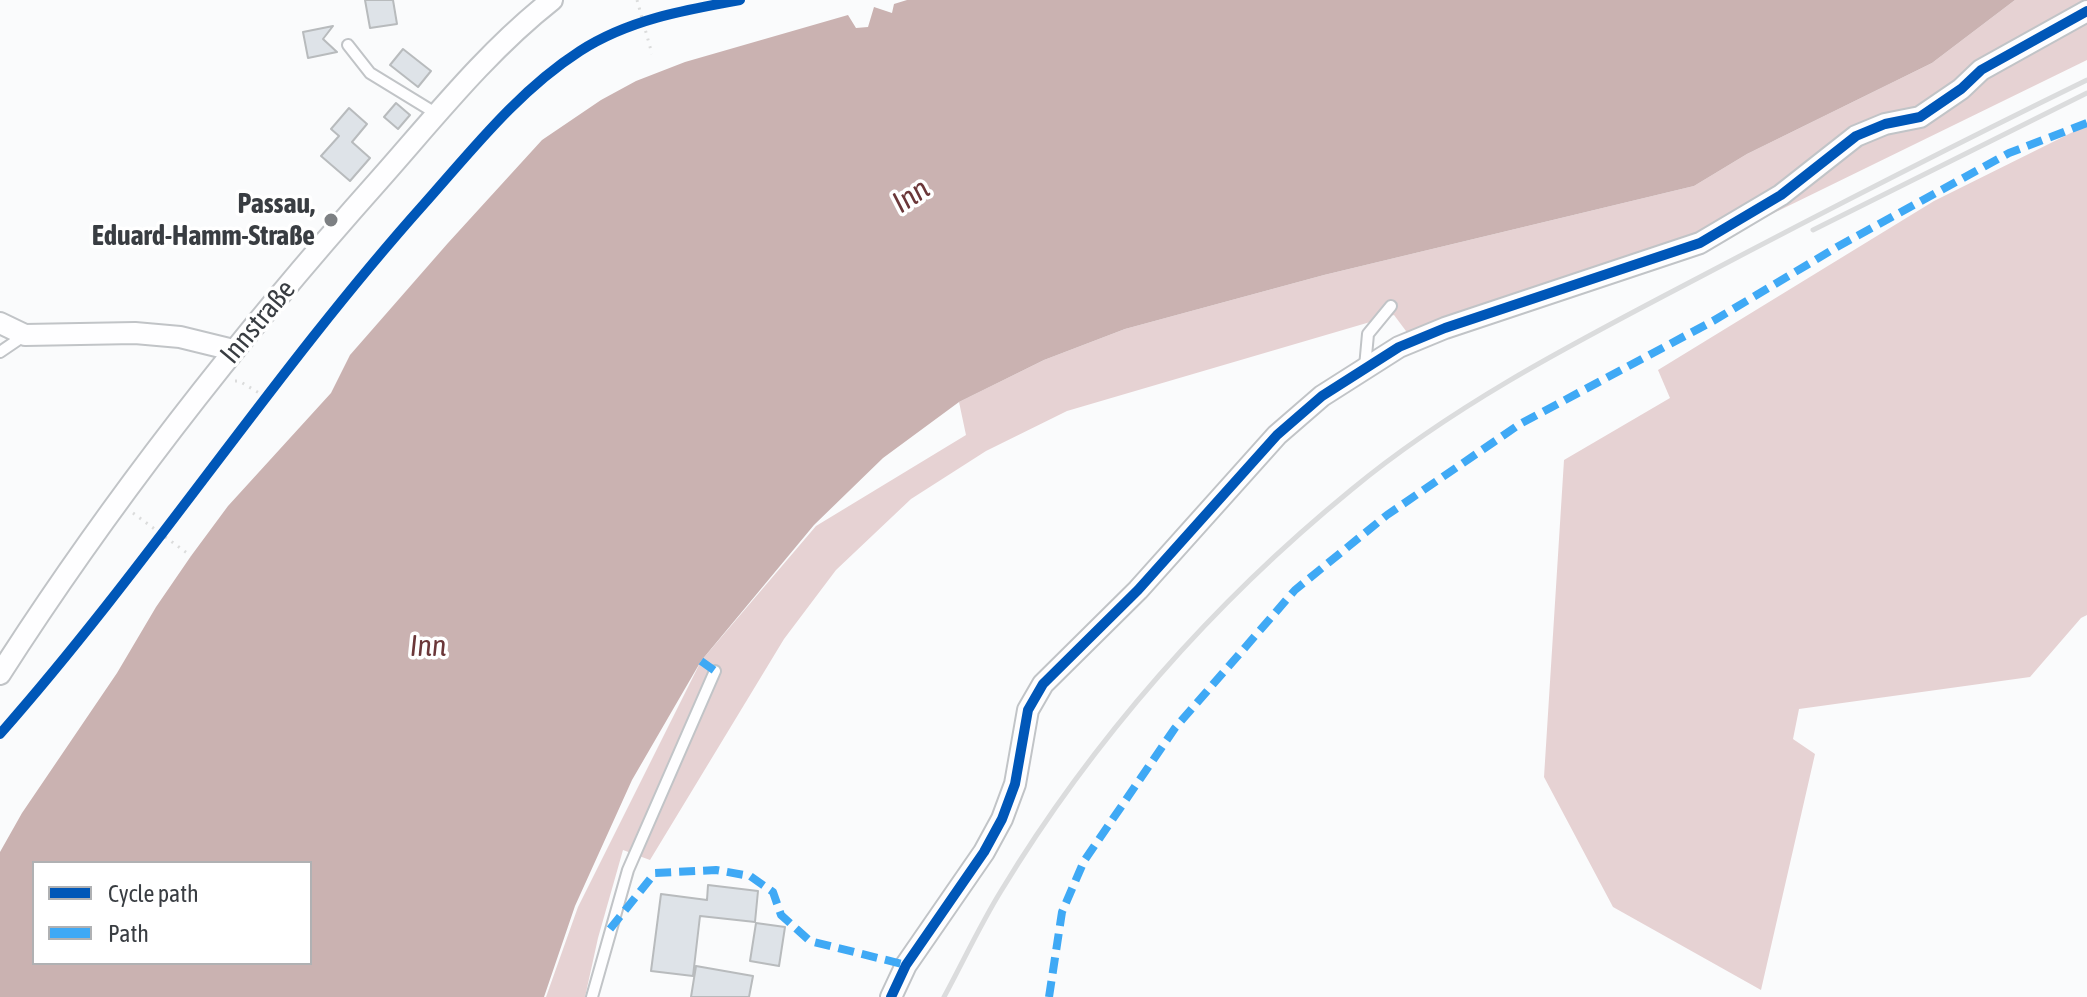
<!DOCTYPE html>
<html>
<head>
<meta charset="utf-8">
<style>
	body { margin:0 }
	#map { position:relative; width:2087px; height:997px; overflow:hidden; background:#fafbfc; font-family:"Asap Condensed",sans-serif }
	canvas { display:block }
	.legend { position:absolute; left:32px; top:861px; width:280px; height:104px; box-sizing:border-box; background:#fff; border:2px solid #b0b1b3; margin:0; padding:10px 14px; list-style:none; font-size:24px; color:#393d42 }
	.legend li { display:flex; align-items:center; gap:16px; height:40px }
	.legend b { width:40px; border:2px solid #b0b1b3 }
</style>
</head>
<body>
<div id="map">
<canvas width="2087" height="997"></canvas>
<ul class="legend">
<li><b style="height:10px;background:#0057b8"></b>Cycle path</li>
<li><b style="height:10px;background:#3fa9f5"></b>Path</li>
</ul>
</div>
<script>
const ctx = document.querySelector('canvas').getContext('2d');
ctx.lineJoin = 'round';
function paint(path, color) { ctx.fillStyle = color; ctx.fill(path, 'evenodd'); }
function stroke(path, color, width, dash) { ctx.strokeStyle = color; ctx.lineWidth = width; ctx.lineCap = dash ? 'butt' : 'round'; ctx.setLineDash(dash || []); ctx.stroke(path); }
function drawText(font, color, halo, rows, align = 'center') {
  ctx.font = font + ' "Asap Condensed",sans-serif'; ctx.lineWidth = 7; ctx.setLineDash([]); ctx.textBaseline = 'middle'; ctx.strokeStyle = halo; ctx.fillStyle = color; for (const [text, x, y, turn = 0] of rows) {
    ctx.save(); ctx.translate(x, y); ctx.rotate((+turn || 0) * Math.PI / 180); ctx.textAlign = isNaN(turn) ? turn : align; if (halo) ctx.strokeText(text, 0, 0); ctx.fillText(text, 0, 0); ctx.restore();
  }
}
const forest = new Path2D(`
	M2015 0H2087V60L1692 253 1409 335 1394 315 1067 411 986 451 911 499 836 570 784 639 650 860 623 850 598 938 585 997H546L578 907 701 661 816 526 966 435 959 402 1044 360 1125 329 1324 275 1694 186 1747 154 1932 63Z
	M2087 125V615L2081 618 2030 677 1799 709 1793 739 1815 754 1761 990 1613 907 1544 777 1564 460 1670 398 1658 370 1934 201Z`);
const water = new Path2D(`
	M907 0H2015L1932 63 1747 154 1694 186 1324 275 1125 329 1044 360 959 402 883 458 814 525 701 661 632 780 575 906 544 997H0V852L22 813 117 673 156 607 191 556 228 506 331 393 350 355 448 243 542 140 601 100 636 81 685 62 848 15 856 28 868 27 874 7 892 13 894 4ZM310 863V963H34V863Z`);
const building = new Path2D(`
	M365 0H393L397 24 370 28Z
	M333 26 323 39 337 52 308 58 303 32Z
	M403 49 431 71 418 87 390 65Z
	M396 103 410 115 398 129 384 117Z
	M349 108 367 124 352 142 370 158 350 181 321 156 339 136 331 129Z
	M708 885 758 891 755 922 700 916 693 976 651 971 661 894 707 900Z
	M756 923 785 927 779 966 750 961Z
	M696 966 753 976 749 997H691Z`);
const path = new Path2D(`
	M637 0 652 54
	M235 381H239L266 397
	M133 513 191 556`);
const service = new Path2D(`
	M348 45 370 73 437 114
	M0 352 25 335
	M1365 367 1368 334 1391 306
	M592 997 628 870 715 671`);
const minor = new Path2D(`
	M0 323 25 335 135 333 180 337 233 350
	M0 674C112 499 241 335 380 179 434 118 487 51 552 0
	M891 997 906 965 984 852 1002 819 1015 784 1028 710 1043 684 1138 590 1277 435 1322 396 1399 347 1445 328 1700 243 1781 195 1856 136 1885 124 1920 117 1961 89 1981 70 2087 11`);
const rail = new Path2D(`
	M1813 230 2087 93
	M944 997C963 962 980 925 1001 891 1093 739 1214 602 1351 490 1456 403 1578 341 1698 278 1827 210 1956 144 2087 80`);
const quiet = new Path2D(`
	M701 661 715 671
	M610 929 655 873 716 870 750 876 773 892 781 915 810 941 906 965
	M1049 997 1062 912 1084 861 1175 728 1295 590 1387 515 1520 424 1713 321 1837 247 2009 153 2087 123`);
const cycleway = new Path2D(`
	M0 734C150 564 273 373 424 204 472 150 518 91 580 51 628 20 684 10 740 0
	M891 997 906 965 984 852 1002 819 1015 784 1028 710 1043 684 1138 590 1277 435 1322 396 1399 347 1445 328 1700 243 1781 195 1856 136 1885 124 1920 117 1961 89 1981 70 2087 11`);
const markers = [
	[331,220,8,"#7d8083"]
];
const poiNames = [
	["Passau,",315,204],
	["Eduard-Hamm-Straße",315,236]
];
const streetNames = [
	["Innstraße",258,322,-50]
];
const waterNames = [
	["Inn",911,196,-33],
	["Inn",428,647]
];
paint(forest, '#e6d2d3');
paint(water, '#cab2b1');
paint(building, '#dee3e8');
stroke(building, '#b8bbbd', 2);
stroke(service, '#c1c4c7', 14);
stroke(minor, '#c1c4c7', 24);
stroke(path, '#dbdcdc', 3, [2, 6]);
stroke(service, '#fefeff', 10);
stroke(minor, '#fefeff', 20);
stroke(rail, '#dbdcdd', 5);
stroke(quiet, '#3fa9f5', 8, [16, 8]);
stroke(cycleway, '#0057b8', 10);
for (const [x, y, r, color] of markers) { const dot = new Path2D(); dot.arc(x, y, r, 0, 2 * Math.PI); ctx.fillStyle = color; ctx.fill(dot); stroke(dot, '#fff', 3); }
drawText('bold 28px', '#393d42', '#fff', poiNames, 'right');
drawText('28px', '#393d42', '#fff', streetNames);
drawText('italic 30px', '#6b3739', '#fff', waterNames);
</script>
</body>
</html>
